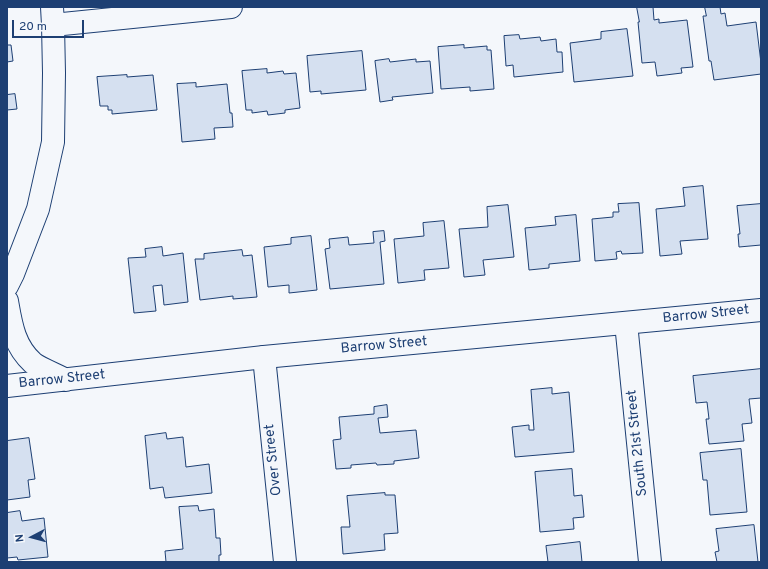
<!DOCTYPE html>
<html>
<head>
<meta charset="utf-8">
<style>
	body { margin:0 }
	#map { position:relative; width:768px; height:569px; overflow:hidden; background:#f4f7fb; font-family:Overpass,sans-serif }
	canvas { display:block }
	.frame { position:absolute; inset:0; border:8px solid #1d3f73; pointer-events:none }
	.north { position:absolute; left:12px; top:517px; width:40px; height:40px; -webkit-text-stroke:3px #f4f7fb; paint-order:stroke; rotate:264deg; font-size:11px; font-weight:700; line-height:16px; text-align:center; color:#1d3f73 }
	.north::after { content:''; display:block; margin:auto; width:14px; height:18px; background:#1d3f73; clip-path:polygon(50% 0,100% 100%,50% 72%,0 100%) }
	.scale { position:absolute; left:12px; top:20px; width:72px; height:18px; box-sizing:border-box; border:2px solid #1d3f73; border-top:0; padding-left:5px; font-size:12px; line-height:14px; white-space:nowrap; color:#1d3f73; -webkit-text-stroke:3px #f4f7fb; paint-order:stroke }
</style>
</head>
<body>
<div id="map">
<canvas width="768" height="569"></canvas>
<div class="frame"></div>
<div class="north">N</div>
<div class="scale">20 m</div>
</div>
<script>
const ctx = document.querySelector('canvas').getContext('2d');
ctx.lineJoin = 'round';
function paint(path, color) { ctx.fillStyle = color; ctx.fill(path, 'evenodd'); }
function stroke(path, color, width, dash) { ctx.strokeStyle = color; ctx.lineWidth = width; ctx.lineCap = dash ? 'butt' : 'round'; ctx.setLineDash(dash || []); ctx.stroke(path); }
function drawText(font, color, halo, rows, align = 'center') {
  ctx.font = font + ' Overpass,sans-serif'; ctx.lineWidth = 3; ctx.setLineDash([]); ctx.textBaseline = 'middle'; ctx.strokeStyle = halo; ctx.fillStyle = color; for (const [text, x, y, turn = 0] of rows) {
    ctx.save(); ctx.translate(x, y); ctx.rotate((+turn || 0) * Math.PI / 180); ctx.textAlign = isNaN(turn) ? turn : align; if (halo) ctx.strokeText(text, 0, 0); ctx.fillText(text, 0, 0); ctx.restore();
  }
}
const building = new Path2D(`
	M637 7H653L654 20 659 19V23L687 20 693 67 681 68 682 73 657 76 655 62 642 63 638 22H639Z
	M705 7H720L721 14 725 13 727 26 756 22 761 63V74L714 80 711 61H709L703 16H706Z
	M627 29 633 76 574 82 570 43 601 39V32Z
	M519 35 520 39 540 37 541 41 556 39 557 52H562L563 72 514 77 513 65 506 66 504 36Z
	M7 45H11L13 61 7 62Z
	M464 45V48L487 46V50H491L494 89 470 91V87L441 89 438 47Z
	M362 51 366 90 321 94V91L310 92 307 56Z
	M389 59 390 62 416 59V62L430 61 433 93 392 97 393 100 380 102 375 61Z
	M267 69V73L283 71 284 74 296 73 300 108 285 110V113L268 115 267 111 252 113V110H246L242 71Z
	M127 75V77L153 75 157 110 112 114V110H108V106H100L97 77Z
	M196 83V87L227 84 230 113H232L233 127 214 128 215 139 182 142 177 84Z
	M15 94 17 109 7 110V95Z
	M703 186 708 239 680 241 682 254 660 256 656 209 685 206 683 188Z
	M639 203 643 253 622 254 621 251 616 252 617 259 595 261 592 219 613 217V212H619L618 204Z
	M761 204V245L739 247 738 234H740L737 206Z
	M508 205 514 257 483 260 485 275 464 277 459 229 488 227 487 207Z
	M576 215 580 261 549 264V268L529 270 525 228 556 225 555 217Z
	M444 221 449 268 424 270 425 280 398 283 394 239 424 236 423 223Z
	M384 231 385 241 380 242 384 284 330 289 325 249 330 248 329 239 348 237 349 245 374 243 373 232Z
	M311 236 317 290 289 293V285L268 287 264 247 291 244V238Z
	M162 247 163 256 183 253 188 302 164 305 162 285 153 286 156 311 134 313 128 258 146 257 145 249Z
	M242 250 243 256 252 255 257 297 233 299V296L200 300 195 259H204V254Z
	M761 369V398L749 399 752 423 742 424 744 441 709 444 706 419H709L707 402 696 403 693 376Z
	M552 388V394L569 392 574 452 515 457 512 427 529 425V430H534L531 390Z
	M387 405 388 417 378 418 380 433 416 430 419 458 394 461V464L377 465 376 463 351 465V468L336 469 333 440 341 439 339 417 374 414V407Z
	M166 433 167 439 183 437 186 467 209 464 212 493 165 498 163 487 150 489 145 436Z
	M29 438 35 479 28 480 30 497 7 500V441Z
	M741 449 747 512 710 515 707 480H703L700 453Z
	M572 469 574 496 582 495 584 517 573 518 574 529 540 532 535 472Z
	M385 493V495H395L398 533 384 534 385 550 343 554 341 527H350L347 496Z
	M198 506 199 511 214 509 216 538H220L221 555H219V562H166L165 551 183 549 179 507Z
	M20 511 22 521 44 518 48 557 18 560 17 557 7 558V513Z
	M754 525 758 562H717L715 552 719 551 716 529Z
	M580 542 582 562H548L546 546Z`);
const minor = new Path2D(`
	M53 25 231 7
	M7 286 13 274 38 209 53 142 54 73 53 25 52 7
	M626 323 650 562
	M264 357 285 562`);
const major = new Path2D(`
	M7 301C11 324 14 346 33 363 39 368 57 375 66 380
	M7 386 264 357 761 310`);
const streetNames = [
	["Barrow Street",706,315,-6],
	["Barrow Street",384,346,-5],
	["Barrow Street",62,380,-6],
	["South 21st Street",638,443,-96],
	["Over Street",274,460,-96]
];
paint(building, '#d5e0f0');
stroke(building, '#1d3f73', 1);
stroke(minor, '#1d3f73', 24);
stroke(major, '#1d3f73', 24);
stroke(minor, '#f4f7fb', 22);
stroke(major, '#f4f7fb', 22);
drawText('14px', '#1d3f73', '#f4f7fb', streetNames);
</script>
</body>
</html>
